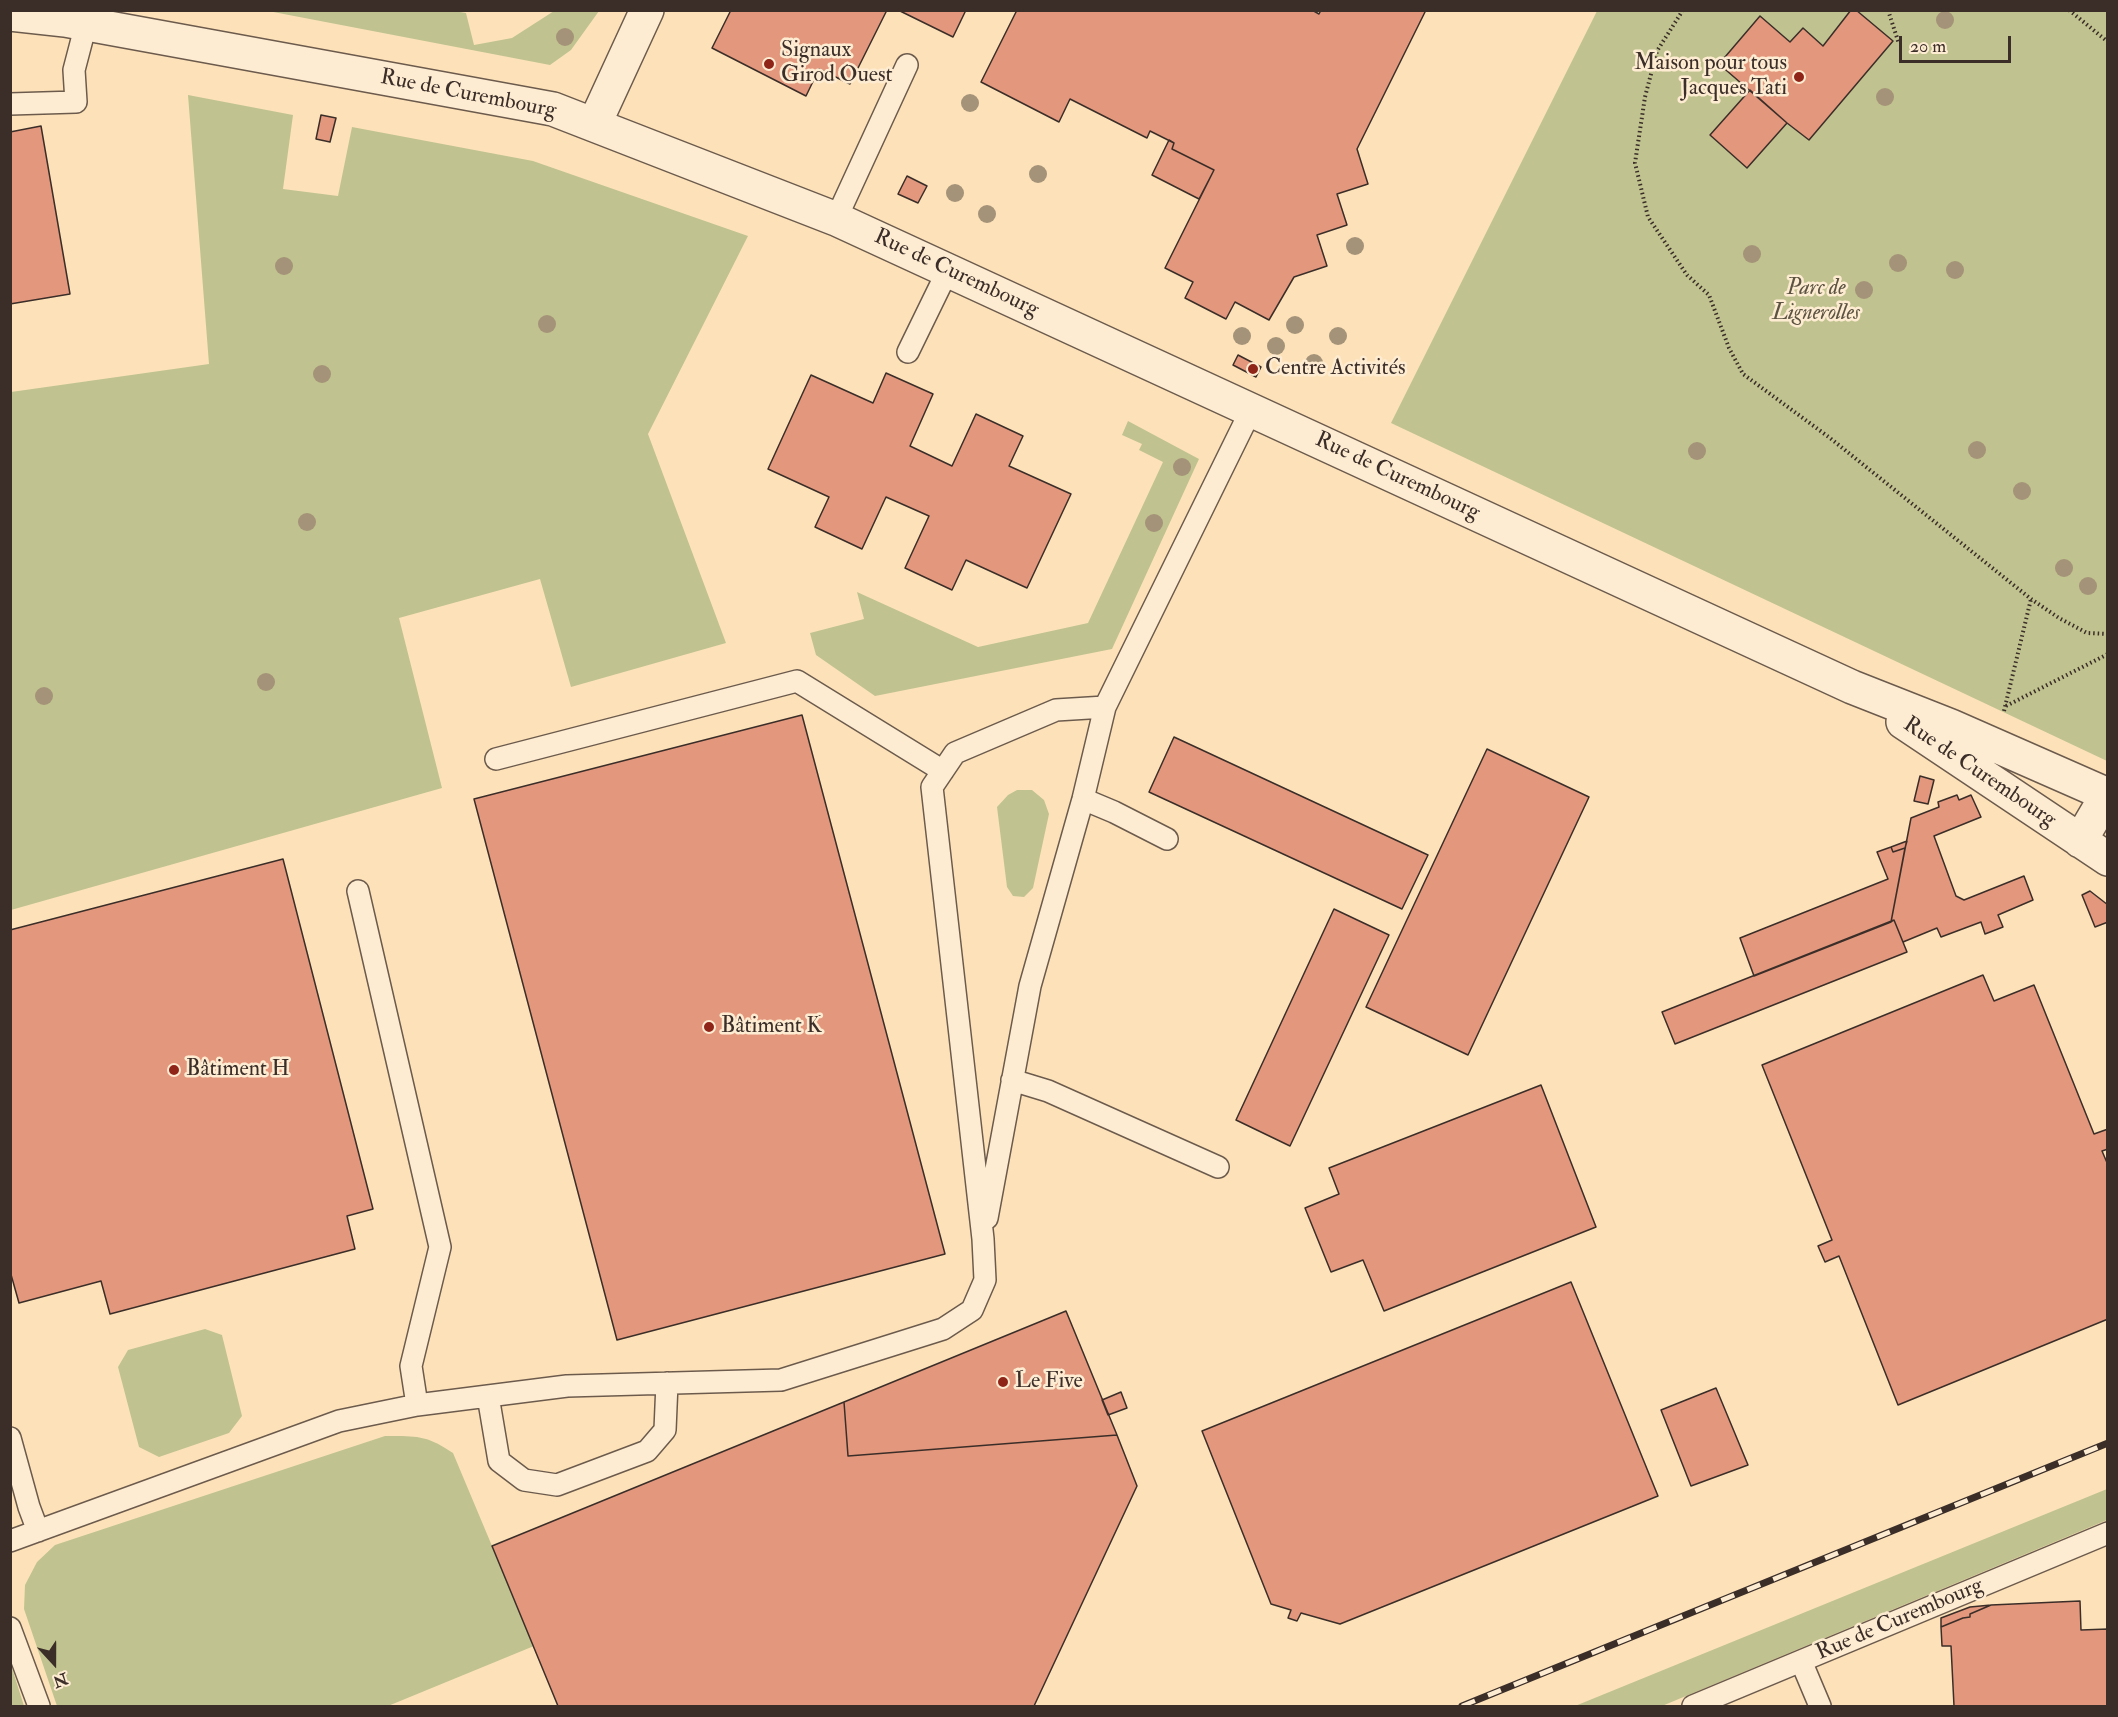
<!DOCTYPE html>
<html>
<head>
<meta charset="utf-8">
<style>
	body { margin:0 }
	#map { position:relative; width:2118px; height:1717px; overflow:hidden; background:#fde2b9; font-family:"IM FELL Double Pica",serif }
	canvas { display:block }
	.frame { position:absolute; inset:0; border:12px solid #3b2e29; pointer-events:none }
	.north { position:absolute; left:24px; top:1633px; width:60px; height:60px; -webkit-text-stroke:4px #feecd2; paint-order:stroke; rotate:159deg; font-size:16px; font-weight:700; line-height:24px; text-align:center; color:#3b2e29 }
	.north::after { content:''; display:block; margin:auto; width:21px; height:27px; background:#3b2e29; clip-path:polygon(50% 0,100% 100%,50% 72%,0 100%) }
	.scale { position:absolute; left:1899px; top:36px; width:112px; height:27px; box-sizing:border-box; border:3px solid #3b2e29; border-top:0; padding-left:8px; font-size:18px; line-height:21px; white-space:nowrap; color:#3b2e29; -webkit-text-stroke:4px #feecd2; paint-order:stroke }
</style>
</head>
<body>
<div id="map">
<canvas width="2118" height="1717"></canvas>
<div class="frame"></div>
<div class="north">N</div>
<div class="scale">20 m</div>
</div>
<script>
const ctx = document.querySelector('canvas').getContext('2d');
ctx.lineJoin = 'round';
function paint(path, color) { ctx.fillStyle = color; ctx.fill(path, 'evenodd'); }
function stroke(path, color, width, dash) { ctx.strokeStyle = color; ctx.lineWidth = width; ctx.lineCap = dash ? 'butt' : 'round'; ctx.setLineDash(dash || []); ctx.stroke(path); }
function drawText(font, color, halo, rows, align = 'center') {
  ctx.font = font + ' "IM FELL Double Pica",serif'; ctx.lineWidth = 5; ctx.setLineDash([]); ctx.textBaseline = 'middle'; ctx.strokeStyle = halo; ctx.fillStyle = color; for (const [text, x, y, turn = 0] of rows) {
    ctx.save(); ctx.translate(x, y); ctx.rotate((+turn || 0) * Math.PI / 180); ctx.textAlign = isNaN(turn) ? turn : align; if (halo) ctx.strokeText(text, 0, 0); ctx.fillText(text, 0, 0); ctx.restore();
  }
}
const green = new Path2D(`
	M448 10 466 13 474 45 512 38 554 11H599L571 50 550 65 268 11Z
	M1597 11H2107V761L1391 423Z
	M188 95 293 115 283 189 338 196 352 127 533 161 748 236 648 434 726 643 571 687 540 579 399 618 442 788 11 910V392L209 364Z
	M1128 421 1199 459 1112 649 875 696 816 655 810 633 864 619 857 592 978 647 1088 623 1163 462 1139 450 1142 444 1122 435Z
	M1017 790H1032L1044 800 1049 814 1033 888 1024 897 1013 896 1007 887 997 807 1008 795Z
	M205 1329 222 1335 242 1416 229 1433 159 1457 139 1447 118 1367 128 1350Z
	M385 1436C416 1436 427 1435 453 1453L534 1646 388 1706H57L24 1609 25 1585 37 1562 55 1545Z
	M2107 1489V1520L1662 1706H1575Z
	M11 1665 24 1706H11Z`);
const building = new Path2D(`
	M731 10H887L850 84 819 69 806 96 712 48Z
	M898 10H966L953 37Z
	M1017 10H1312L1319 14 1321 10H1426L1357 149 1368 184 1337 194 1347 225 1317 235 1327 266 1294 277 1269 320 1235 302 1226 319 1185 298 1193 282 1165 268 1214 170 1172 149 1174 143 1150 131 1147 138 1070 99 1059 122 981 82Z
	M1851 10H1856L1893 41 1809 140 1787 123 1719 64 1760 16 1790 42 1803 28 1823 46Z
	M1750 90 1787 123 1747 168 1710 135Z
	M321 115 336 118 330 142 316 139Z
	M41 126 70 294 10 304V132Z
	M1169 140 1174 143 1172 149 1214 170 1199 199 1152 175Z
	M907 176 927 186 918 203 898 194Z
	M1238 355 1261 367 1256 377 1233 365Z
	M886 373 933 394 910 446 952 466 976 414 1023 436 1009 466 1071 494 1027 588 966 560 952 590 905 568 929 516 886 497 862 549 815 527 829 497 768 469 811 375 873 403Z
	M802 715 945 1254 617 1340 474 799Z
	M1174 737 1428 855 1402 909 1149 792Z
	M1487 749 1589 797 1468 1055 1366 1007Z
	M1920 776 1934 780 1928 804 1914 801Z
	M1957 795 1959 800 1971 795 1981 817 1934 836 1956 896 1964 900 2024 876 2033 900 1998 915 2003 927 1985 934 1981 922 1941 937 1937 928 1903 942 1894 920 1891 922 1911 818 1939 807 1938 802Z
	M1907 841 1905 848 1893 852 1891 847Z
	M1891 847 1893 852 1905 848 1891 922 1754 976 1740 938 1888 879 1877 852Z
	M283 859 373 1209 347 1216 355 1249 110 1314 101 1281 19 1303 10 1271V930Z
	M2090 891 2108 905V922L2095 927 2082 895Z
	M1334 909 1389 935 1290 1146 1236 1120Z
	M1894 920 1907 952 1675 1044 1662 1012Z
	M1983 975 1994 1001 2034 985 2094 1134 2108 1129V1149L2102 1151 2108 1165V1319L1898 1405 1839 1256 1825 1262 1818 1246 1832 1240 1762 1065Z
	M1541 1085 1596 1227 1384 1311 1363 1260 1331 1272 1305 1208 1339 1194 1329 1168Z
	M1571 1282 1658 1496 1340 1624 1301 1613 1297 1621 1288 1618 1291 1610 1271 1604 1202 1431Z
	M1066 1311 1117 1435 848 1456 844 1402Z
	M1716 1388 1748 1465 1691 1486 1661 1410Z
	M1121 1392 1127 1408 1108 1415 1102 1400Z
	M844 1402 848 1456 1117 1435 1137 1486 1034 1706H558L492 1546Z
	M2080 1601 2081 1630 2108 1629V1706H1954L1951 1646H1942L1941 1627 1963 1618 1970 1617V1614L1991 1605Z
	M1991 1605 1970 1614V1617L1963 1618 1941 1627V1618L1970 1607Z`);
const path = new Path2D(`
	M1683 10 1657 51 1645 97 1635 163 1648 217 1687 275 1709 295 1729 348 1743 374 1830 438 2031 599 2059 618 2087 633 2108 634
	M1888 10 1899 44
	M2069 10 2108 42
	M2006 706 2108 654
	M2004 711 2031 599`);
const lane = new Path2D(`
	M10 104 76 102 74 70 86 24
	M836 219 907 65
	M908 352 948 270
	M496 759 797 681 943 771
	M1083 799 1114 812 1167 839
	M358 891 440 1247 411 1366 417 1405
	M1012 1080 1048 1091 1218 1167
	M987 1218 1030 986 1083 799 1105 707 1251 410
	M488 1396 499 1461 524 1480 557 1485 647 1451 665 1430 667 1383
	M10 1438 29 1507 38 1531
	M10 1541 339 1421 417 1405 567 1386 781 1380 943 1329 972 1310 985 1280 983 1239 932 787 955 753 1056 710 1105 707
	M10 1628 39 1706
	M1801 1661 1820 1706
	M1693 1706 2108 1533`);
const street = new Path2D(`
	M10 14 65 20 553 109 836 219 1852 687 1951 726 2108 795
	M594 125 647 10
	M1903 722 2108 859
	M2080 841 2107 795`);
const rail = new Path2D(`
	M1462 1706 2108 1443`);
const trees = [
	[1945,20],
	[565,37],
	[1885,97],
	[970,103],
	[1038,174],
	[955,193],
	[987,214],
	[1355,246],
	[1752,254],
	[1898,263],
	[284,266],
	[1955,270],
	[1864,290],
	[547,324],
	[1295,325],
	[1242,336],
	[1338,336],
	[1276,346],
	[1314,363],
	[322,374],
	[1977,450],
	[1697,451],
	[1182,467],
	[2022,491],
	[307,522],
	[1154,523],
	[2064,568],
	[2088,586],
	[266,682],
	[44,696]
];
const markers = [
	[769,64,6,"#8f2418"],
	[1799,77,6,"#8f2418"],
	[1253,369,6,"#8f2418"],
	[709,1027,6,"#8f2418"],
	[174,1070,6,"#8f2418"],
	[1003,1382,6,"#8f2418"]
];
const poiNames = [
	["Signaux",781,51],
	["Girod Ouest",781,76],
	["Maison pour tous",1787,64,"right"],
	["Jacques Tati",1787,89,"right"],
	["Centre Activités",1265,369],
	["Bâtiment K",721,1027],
	["Bâtiment H",186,1070],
	["Le Five",1015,1382]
];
const streetNames = [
	["Rue de Curembourg",468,95,11],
	["Rue de Curembourg",956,274,25],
	["Rue de Curembourg",1397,477,25],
	["Rue de Curembourg",1979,773,34],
	["Rue de Curembourg",1900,1620,-23]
];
const parkNames = [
	["Parc de",1816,289],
	["Lignerolles",1816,314]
];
paint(green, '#c0c38f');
paint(building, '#e3977c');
stroke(building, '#3b2e29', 1.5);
stroke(lane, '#6c5b4d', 24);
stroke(street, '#6c5b4d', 36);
stroke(path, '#3b2e29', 4, [1.5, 3]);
stroke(lane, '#feecd2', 21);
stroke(street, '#feecd2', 33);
stroke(rail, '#3b2e29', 7);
stroke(rail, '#feecd2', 4.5, [14]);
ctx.fillStyle = '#a49378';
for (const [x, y] of trees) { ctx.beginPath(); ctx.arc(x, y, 9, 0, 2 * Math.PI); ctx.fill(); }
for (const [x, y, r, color] of markers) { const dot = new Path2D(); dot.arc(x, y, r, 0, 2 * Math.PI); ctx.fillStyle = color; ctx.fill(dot); stroke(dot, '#feecd2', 2); }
drawText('22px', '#3b2e29', '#feecd2', poiNames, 'left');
drawText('22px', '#3b2e29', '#feecd2', streetNames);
drawText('italic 22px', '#5c5342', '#feecd2', parkNames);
</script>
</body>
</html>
